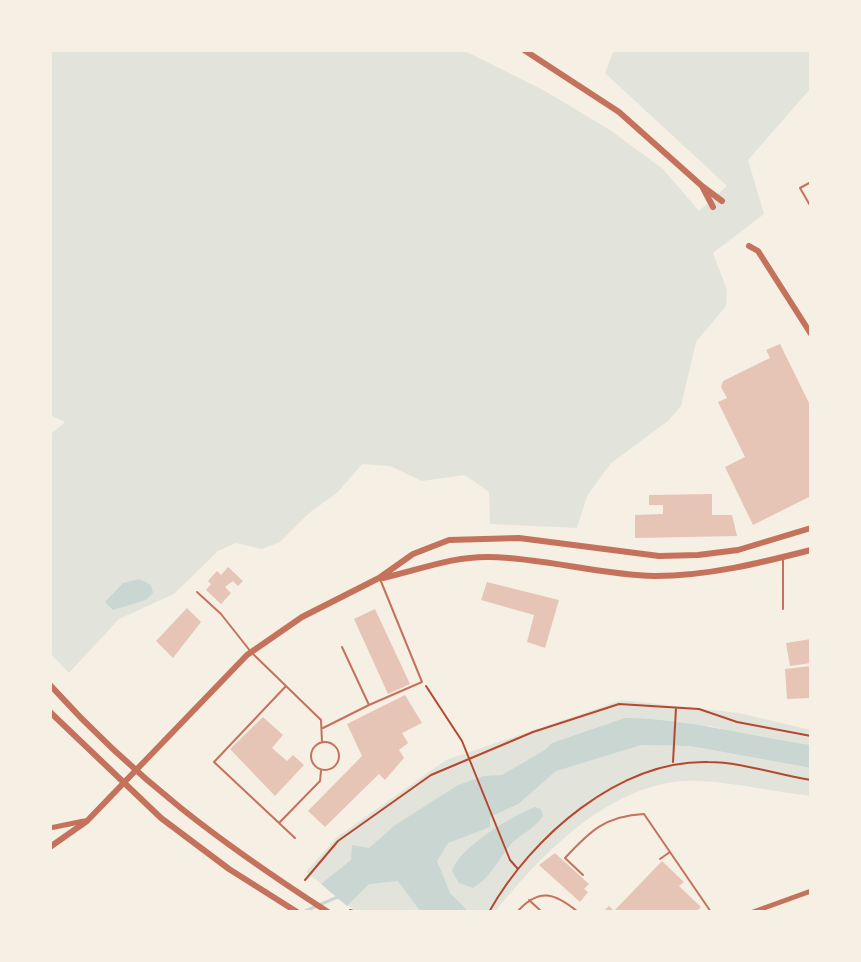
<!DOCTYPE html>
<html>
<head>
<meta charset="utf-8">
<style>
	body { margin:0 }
	#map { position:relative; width:861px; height:962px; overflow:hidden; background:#f6efe4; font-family:Overpass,sans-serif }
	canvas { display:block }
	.frame { position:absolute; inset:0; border:52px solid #f6efe4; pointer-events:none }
</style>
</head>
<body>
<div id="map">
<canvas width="861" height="962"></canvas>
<div class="frame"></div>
</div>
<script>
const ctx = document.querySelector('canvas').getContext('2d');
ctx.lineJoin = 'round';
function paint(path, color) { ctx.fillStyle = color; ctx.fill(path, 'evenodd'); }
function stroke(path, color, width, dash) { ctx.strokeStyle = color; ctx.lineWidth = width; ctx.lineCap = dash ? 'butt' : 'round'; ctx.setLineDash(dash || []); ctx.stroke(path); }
const green = new Path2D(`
	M50 50H463L545 91 610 130 663 169 699 211 727 186 605 73 614 50H811V88L748 160 764 214 713 253 727 290 726 306 696 342 681 406 668 421 611 463 587 496 577 528 490 524 489 492 465 475 422 481 390 466 362 464 338 492 309 513 280 542 262 549 236 543 218 551 174 594 119 619 69 673 50 653V435L65 422 50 415Z
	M622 700 739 713 811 730V745L753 737 710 726 641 745 690 746 811 768V796C775 792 737 783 701 781 616 776 543 852 495 912H357L306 872 337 837 446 760Z`);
const water = new Path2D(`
	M139 579 151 585 153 593 146 600 113 610 105 602 123 583Z
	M625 718C689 719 748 736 811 745V768L690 746 641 745 556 771 518 804 490 817V827L448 843 437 861 450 893 469 912H421L398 881 369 884 347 906 321 884 351 860 352 845 369 848 394 826 458 785 484 776 502 775 545 750 552 743Z
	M535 807 541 809 543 816C534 829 523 833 513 842 499 857 492 877 473 888L459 883 452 871C459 848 511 816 535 807Z`);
const stream = new Path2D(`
	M303 912 340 896`);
const building = new Path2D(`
	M780 344 811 407V496L753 525 725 467 745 457 718 402 727 398 721 387 723 381 770 358 766 350Z
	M712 494V515H732L737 536 635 538V515L663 514V505H649V495Z
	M228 567 243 581 238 586 233 581 225 587 231 593 221 604 206 590 211 584 208 581 217 571 221 575Z
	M487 582 559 600 545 648 527 642 534 615 481 600Z
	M187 608 201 622 173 658 156 641Z
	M375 609 410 684 388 694 354 619Z
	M811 639V663L790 666 786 643Z
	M811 666V698L787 699 785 669Z
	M405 695 422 723 402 733 408 743 399 750 404 758 385 780 379 774 325 827 308 811 362 756 347 724Z
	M263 717 283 735 272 748 287 761 293 755 304 765 275 796 230 749Z
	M555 853 589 884 584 889 588 892 580 902 539 865Z
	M662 861 684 882 679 886 701 907 696 912H603L609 906 614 911Z`);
const path = new Path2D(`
	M426 686 462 741 510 860 518 869
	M673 762 676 708
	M305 880 338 841 431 775 533 732 619 704 699 709 737 722 811 736
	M350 910 357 912
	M489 912C531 837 619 760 708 762 743 762 777 775 811 780`);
const service = new Path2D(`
	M811 182 800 188 811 207
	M197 592 221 614 251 652 321 720 322 742
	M783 609V559
	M286 686 214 762 295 838
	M369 705 422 682 380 579
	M323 728 369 705 342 647
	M311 756a14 14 0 1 1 28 0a14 14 0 1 1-28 0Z
	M279 823 320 781 321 771
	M660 859 670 852
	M583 875 565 858C590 831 605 816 644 814L711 912
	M529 900 542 912
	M517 912C539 887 555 893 578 912`);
const minor = new Path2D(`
	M50 828 84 821
	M753 912 811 891`);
const tertiary = new Path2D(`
	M524 50 619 112 702 186 713 207
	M702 186 722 201
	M749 246 758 251 811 334
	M383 578C419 570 453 556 490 557 545 558 600 575 655 576 708 576 760 563 811 550
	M50 685C136 780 221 843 328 912
	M50 712 161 818 229 869 297 912
	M50 847 87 821 247 655 302 617 379 578 413 554 449 540 519 538 659 556 698 555 738 550 811 528`);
paint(green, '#e2e4dc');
paint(water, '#c9d6d2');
stroke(stream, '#c9d6d2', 3);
paint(building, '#e6c5b7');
stroke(path, '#b5482f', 2);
stroke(service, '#c5725c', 2);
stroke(minor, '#c5725c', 5);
stroke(tertiary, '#c5725c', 6);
</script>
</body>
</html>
